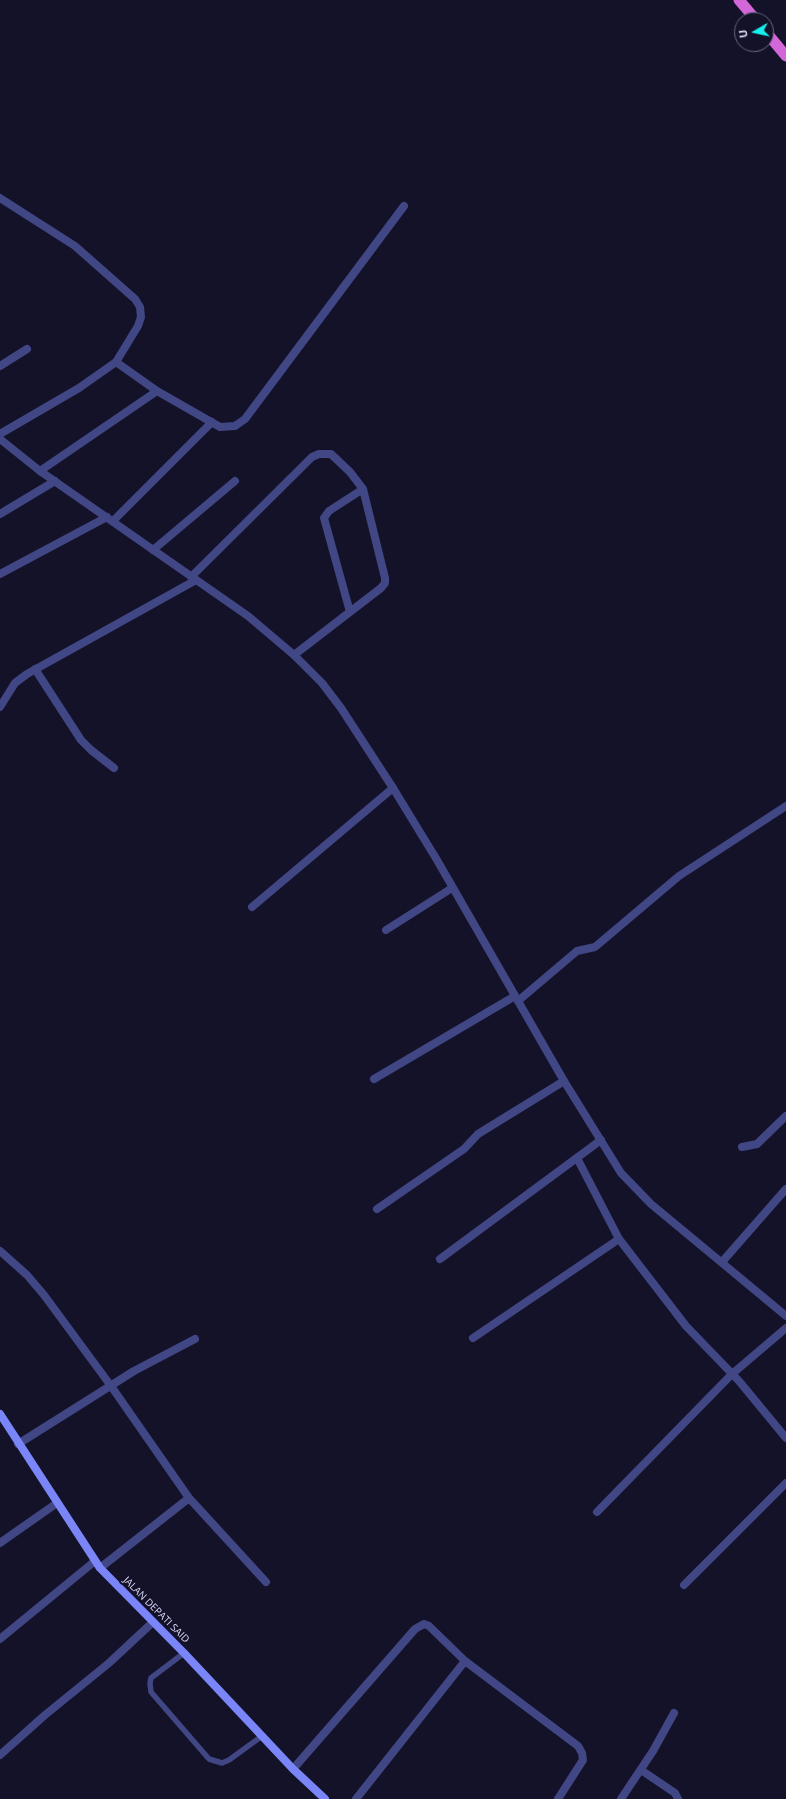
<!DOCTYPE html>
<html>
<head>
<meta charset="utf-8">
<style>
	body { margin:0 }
	#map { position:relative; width:786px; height:1799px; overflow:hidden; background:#141229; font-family:"Open Sans",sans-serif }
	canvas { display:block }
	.north { position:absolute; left:734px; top:12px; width:40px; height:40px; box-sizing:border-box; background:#141229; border:1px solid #64637e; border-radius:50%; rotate:261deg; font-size:11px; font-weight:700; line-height:16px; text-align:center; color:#ddddfd }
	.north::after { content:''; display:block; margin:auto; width:14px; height:18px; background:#15f0ec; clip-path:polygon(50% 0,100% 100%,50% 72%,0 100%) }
</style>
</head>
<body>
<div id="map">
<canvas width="786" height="1799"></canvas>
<div class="north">U</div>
</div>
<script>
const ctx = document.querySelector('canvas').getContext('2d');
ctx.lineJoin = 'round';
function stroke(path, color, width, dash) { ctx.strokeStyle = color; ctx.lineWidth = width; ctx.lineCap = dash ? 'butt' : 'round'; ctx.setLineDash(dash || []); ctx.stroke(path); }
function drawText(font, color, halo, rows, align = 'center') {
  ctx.font = font + ' "Open Sans",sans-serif'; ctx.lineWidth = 4; ctx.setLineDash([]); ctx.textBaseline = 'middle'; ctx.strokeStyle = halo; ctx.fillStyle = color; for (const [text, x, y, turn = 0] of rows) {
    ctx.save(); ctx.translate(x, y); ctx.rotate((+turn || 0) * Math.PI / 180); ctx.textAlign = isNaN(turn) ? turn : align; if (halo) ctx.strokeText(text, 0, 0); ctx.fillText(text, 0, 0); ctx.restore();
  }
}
const service = new Path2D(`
	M184 1653 151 1678 150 1683 151 1692 209 1759 222 1763 229 1760 262 1736`);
const minor = new Path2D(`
	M0 198 75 246 135 299 140 307 141 317 138 326 116 362 79 388 0 434
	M116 362 157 391 220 427 235 426 245 419 404 206
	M0 366 27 349
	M40 471 157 391
	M0 514 55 481
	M113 521 212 422
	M153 550 235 481
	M0 574 107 517
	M191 577 312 457 319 454H331L350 472 363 489 385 578V583L381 588 294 655
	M350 612 324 518 329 511 363 489
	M35 669 81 740 91 750 114 768
	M0 707 15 683 27 674 196 580
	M252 907 393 788
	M386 930 452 888
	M518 1001 577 951 595 947 679 876 786 806
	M374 1079 515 996
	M742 1147 757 1144 786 1116
	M577 1158 619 1239 686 1326 739 1381 786 1438
	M377 1209 464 1149 478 1134 564 1081
	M0 1251 27 1275 44 1295 111 1386 189 1498 266 1582
	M440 1259 601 1140
	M722 1262 786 1189
	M473 1338 619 1239
	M18 1444 134 1371 195 1339
	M597 1512 732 1374 786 1328
	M0 1543 57 1503
	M100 1568 189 1498
	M684 1585 786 1483
	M0 1639 95 1561
	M0 1755 45 1715 109 1663 153 1622
	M293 1769 415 1629 424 1624 429 1626 465 1661 578 1746 582 1753 583 1760 558 1799
	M641 1770 675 1793 678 1799
	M356 1799 465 1661
	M621 1799 653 1751 674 1713`);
const tertiary = new Path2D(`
	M0 439 40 471 248 616 294 655 322 683 341 708 393 788 437 860 564 1081 621 1173 651 1204 786 1316`);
const secondary = new Path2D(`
	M0 1414 100 1568 184 1653 293 1769 325 1799`);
const trunk = new Path2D(`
	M739 0 756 20
	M766 32 786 56`);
const streetNames = [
	["JALAN DEPATI SAID",156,1610,45]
];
stroke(service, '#414685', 5.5);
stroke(minor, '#414685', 8);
stroke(tertiary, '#414685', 8);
stroke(secondary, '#7a86f7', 8);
stroke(trunk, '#d366d8', 11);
drawText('10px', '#ddddfd', '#141229', streetNames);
</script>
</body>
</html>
